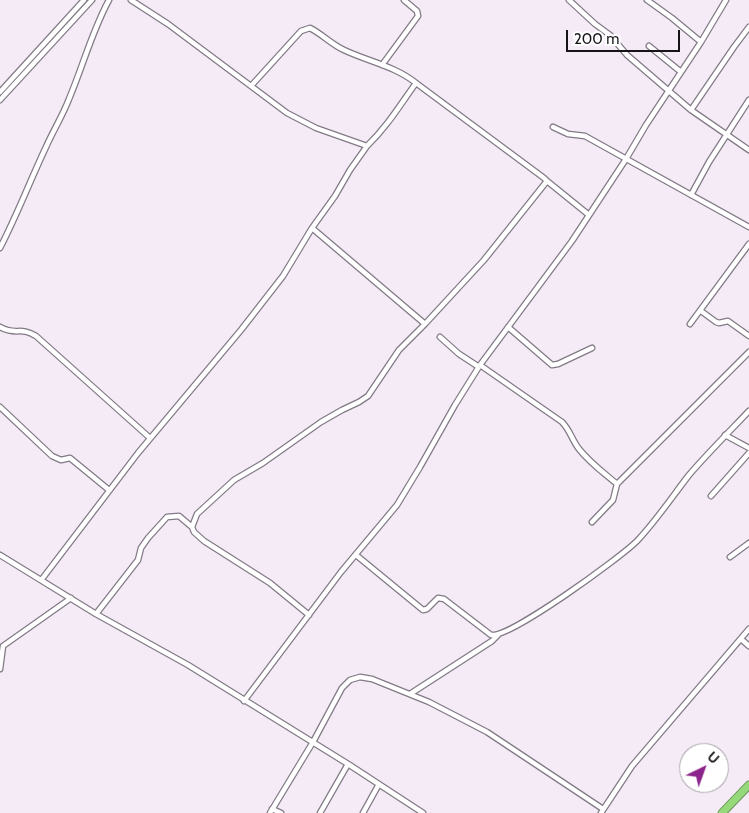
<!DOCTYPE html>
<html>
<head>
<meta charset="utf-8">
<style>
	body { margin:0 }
	#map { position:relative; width:749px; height:813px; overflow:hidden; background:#f5ebf7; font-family:Cabin,sans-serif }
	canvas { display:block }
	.north { position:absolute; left:679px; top:743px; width:50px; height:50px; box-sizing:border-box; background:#fff; border:1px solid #a2a1a3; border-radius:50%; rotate:42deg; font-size:14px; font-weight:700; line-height:20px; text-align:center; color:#171418 }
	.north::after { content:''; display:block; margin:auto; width:18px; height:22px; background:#8b248b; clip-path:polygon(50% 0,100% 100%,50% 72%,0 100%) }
	.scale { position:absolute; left:566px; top:30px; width:114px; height:22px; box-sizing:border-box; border:2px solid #171418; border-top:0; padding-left:6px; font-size:15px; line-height:18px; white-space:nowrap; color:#171418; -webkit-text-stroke:4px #fff; paint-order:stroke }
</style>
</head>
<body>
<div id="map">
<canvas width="749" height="813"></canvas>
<div class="north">U</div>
<div class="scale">200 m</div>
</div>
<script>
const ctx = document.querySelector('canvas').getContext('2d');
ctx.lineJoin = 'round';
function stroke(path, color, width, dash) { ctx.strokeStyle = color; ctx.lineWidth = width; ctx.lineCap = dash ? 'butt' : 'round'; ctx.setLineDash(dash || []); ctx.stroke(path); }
const minor = new Path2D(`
	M131 0 168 24 287 113 316 128 367 146C387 127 400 105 416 83L544 178 547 181 484 260 425 324 399 350 368 396 359 402 342 410 321 422 263 463 234 480 197 514 192 527 194 532 204 541 270 583 309 615
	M569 0 595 24 610 35 627 55 691 110 749 150
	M647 0 672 18 701 42
	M649 46 681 72
	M382 65 418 16 417 11 404 0
	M251 86 301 31 310 28C322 34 331 44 344 50 367 61 395 66 416 83
	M0 92 84 0
	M0 100 92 0
	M691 110 734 47 749 27
	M553 127 568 134 585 136 749 227
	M547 181 589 215
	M691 195 709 162 749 100
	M312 228 425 324
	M0 248C17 215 30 181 46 147 53 131 63 115 69 99 83 66 92 31 109 0
	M701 311 716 322 719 323 728 321 749 336
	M690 324 749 244
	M0 327C16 336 20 326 36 336L150 438
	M508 327 552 365 558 364 592 348
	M440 337 459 354 479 367
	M480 365 562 422C570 430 572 440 579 449 590 463 604 473 617 484
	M0 407 52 456 61 460 70 458 109 490
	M725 435 749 448
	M711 496 749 453
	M592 522 613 500 617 484 749 352
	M0 555 96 614 188 665 348 764 423 813
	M356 555 423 610 427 609 438 598 444 599 491 635C510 638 620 558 637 541 656 521 672 497 689 475 708 453 729 432 749 411
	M730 557 749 543
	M42 579 138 453 241 330 283 276 312 228 335 196 350 170 367 146
	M96 614 138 560 141 548 148 538 167 517 179 516 192 527
	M741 639 749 646
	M0 669 3 646 71 598
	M410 694 492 641 498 635
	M244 701 341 572 397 505 420 467 455 405 480 365 572 241 626 159 646 125 701 42 726 0
	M272 809 281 813
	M270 813 313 742 342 688 350 680 360 677 372 679 429 702 487 732 603 809
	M320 813 348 764
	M363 813 379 784
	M601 813 632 766 749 629`);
const highway = new Path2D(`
	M722 813 749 785`);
stroke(minor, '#827a85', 7);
stroke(highway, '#699458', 9);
stroke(minor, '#fff', 4.5);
stroke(highway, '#95d97a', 7);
</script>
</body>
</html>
